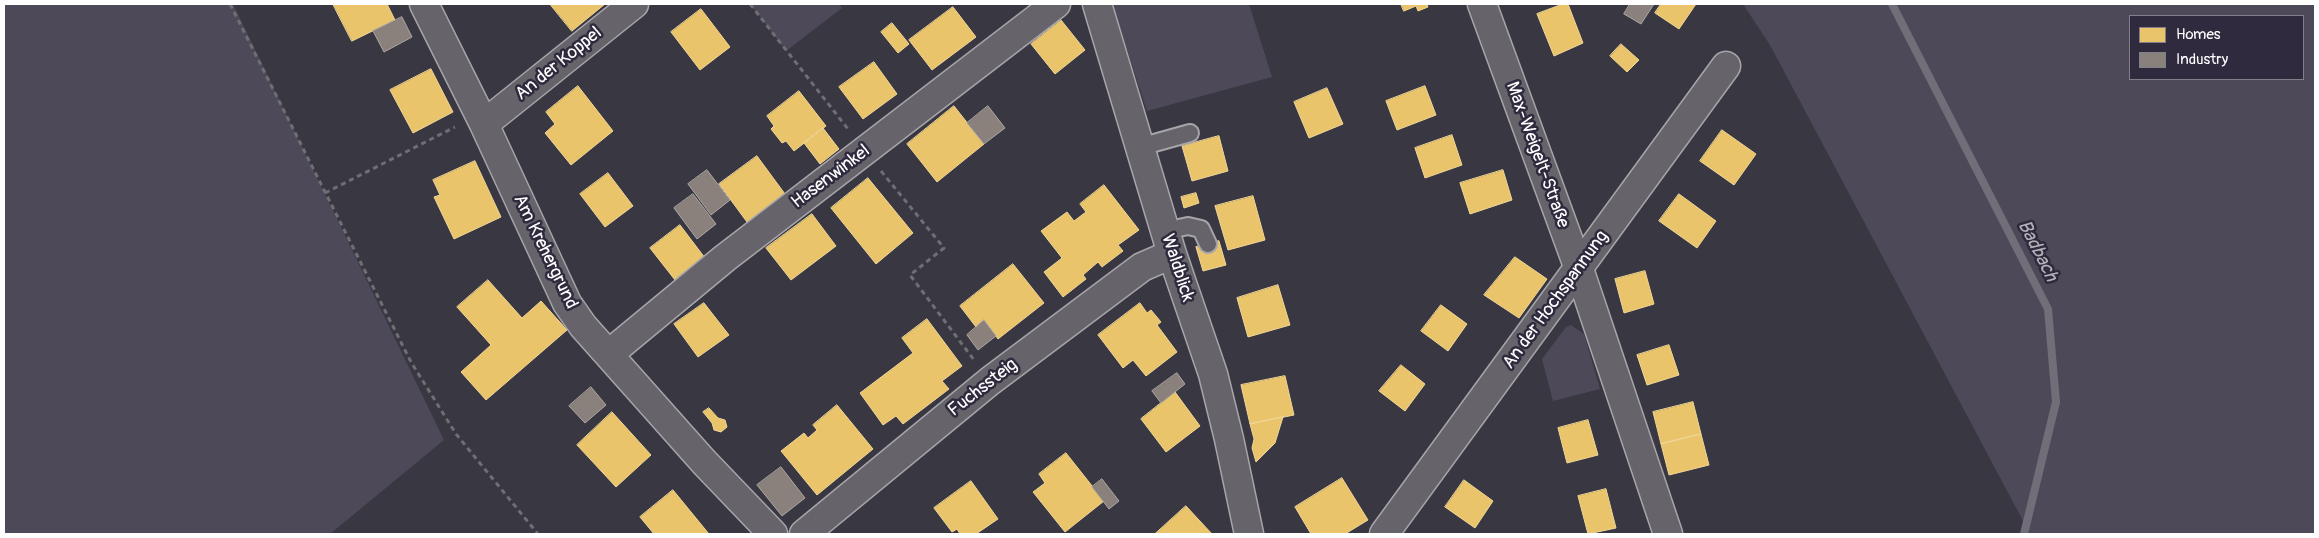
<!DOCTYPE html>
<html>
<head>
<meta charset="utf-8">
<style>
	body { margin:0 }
	#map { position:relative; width:2319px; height:538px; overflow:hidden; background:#393741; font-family:Pangolin,sans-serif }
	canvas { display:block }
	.frame { position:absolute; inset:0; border:5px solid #fff; pointer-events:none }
	.legend { position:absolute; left:2129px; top:15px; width:175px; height:65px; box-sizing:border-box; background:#2f2a3d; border:1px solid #827f8b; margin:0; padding:6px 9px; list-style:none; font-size:15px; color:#fff }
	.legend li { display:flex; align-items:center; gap:10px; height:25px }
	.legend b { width:25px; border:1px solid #827f8b }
</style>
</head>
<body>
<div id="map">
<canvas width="2319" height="538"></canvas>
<div class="frame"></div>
<ul class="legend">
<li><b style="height:14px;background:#e9c46a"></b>Homes</li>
<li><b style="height:14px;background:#8a817c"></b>Industry</li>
</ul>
</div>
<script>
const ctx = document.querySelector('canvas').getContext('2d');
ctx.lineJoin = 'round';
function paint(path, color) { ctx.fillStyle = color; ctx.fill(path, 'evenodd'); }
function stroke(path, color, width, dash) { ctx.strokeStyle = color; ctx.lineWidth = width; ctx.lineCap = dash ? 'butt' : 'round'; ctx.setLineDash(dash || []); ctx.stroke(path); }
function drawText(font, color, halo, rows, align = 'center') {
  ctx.font = font + ' Pangolin,sans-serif'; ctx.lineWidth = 5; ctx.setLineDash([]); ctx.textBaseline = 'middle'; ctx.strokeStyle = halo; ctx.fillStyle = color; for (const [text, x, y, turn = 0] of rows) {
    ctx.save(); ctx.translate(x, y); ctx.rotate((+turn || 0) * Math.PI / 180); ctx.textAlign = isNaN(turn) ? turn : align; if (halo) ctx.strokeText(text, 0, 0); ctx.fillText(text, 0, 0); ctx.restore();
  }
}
const green = new Path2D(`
	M4 4H233L444 440 330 534H4Z
	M750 4H839L842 8 786 51Z
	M1112 4H1249L1272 77 1147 111Z
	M1743 4H2315V534H2030L1770 45ZM2303 16V79H2130V16Z
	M1571 325 1584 334 1600 389 1553 401 1542 359 1566 327Z`);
const homes = new Path2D(`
	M333 4H387L395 20 352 41Z
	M550 4H605L572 31Z
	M1401 4H1427L1428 7 1418 11 1416 6 1404 11Z
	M1563 4H1568L1583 43 1554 56 1537 14Z
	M1661 4H1696L1679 29 1655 13Z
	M953 7 976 37 932 70 909 40Z
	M701 9 730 47 700 70 671 32Z
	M1061 20 1085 50 1055 74 1031 44Z
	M892 23 909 44 898 53 881 32Z
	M1621 44 1639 60 1627 72 1610 56Z
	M874 62 897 94 863 119 839 87Z
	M431 69 453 112 413 133 390 90Z
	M578 86 613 131 571 165 545 133 555 124 546 112Z
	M1425 86 1436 115 1397 130 1386 101Z
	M1327 88 1343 124 1309 138 1294 102Z
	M799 91 826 126 794 151 786 141 782 143 771 129 774 126 767 116Z
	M954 106 984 144 937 182 907 144Z
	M823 128 839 149 820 164 804 143Z
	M1722 130 1756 154 1734 185 1700 161Z
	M1452 135 1462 165 1425 178 1415 148Z
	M1219 136 1228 171 1192 181 1182 146Z
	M757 156 785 194 747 222 719 184Z
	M475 161 501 217 454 239 434 197 440 195 433 180Z
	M1503 170 1512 200 1470 214 1460 183Z
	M608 173 633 206 605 227 580 194Z
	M868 178 913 233 876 264 831 208Z
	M1104 185 1139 230 1118 245 1123 251 1102 267 1098 262 1083 275 1086 279 1063 297 1044 272 1062 258 1041 231 1067 212 1074 221 1086 212 1080 204Z
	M1196 193 1199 203 1184 208 1181 197Z
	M1679 194 1716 221 1697 248 1659 221Z
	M1253 196 1265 240 1228 250 1215 206Z
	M812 214 836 246 791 280 766 248Z
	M680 225 705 258 675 280 650 248Z
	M1219 241 1226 265 1203 271 1196 247Z
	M1515 257 1547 279 1519 318 1484 295Z
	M1013 264 1044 303 998 339 984 320 976 327 960 306Z
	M1645 271 1654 304 1624 313 1615 279Z
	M488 280 522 318 541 301 567 330 486 400 461 372 491 345 457 307Z
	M1278 285 1290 325 1248 337 1237 298Z
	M704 303 729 335 698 357 674 324Z
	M1140 303 1147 313 1151 310 1161 322 1157 325 1177 352 1146 376 1133 360 1123 368 1098 335Z
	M1441 305 1467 324 1448 351 1421 331Z
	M927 319 962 366 942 381 949 389 903 424 896 416 883 425 860 393 913 353 902 338Z
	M1669 345 1679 375 1647 385 1637 355Z
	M1401 365 1425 384 1405 411 1379 391Z
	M1285 376 1294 415 1250 424 1241 385Z
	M1175 392 1200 426 1166 452 1141 419Z
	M1693 402 1701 434 1661 444 1653 412Z
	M837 405 873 449 817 495 781 451 804 433 808 438 817 430 813 425Z
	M709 408 718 418 725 420 727 427 721 432 714 430 712 423 703 412Z
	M612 412 651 455 616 487 577 445Z
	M1283 417 1275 443 1256 462 1252 448 1254 439 1250 424Z
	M1588 420 1598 455 1567 463 1558 428Z
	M1701 434 1709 465 1669 475 1661 444Z
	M1066 453 1104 501 1065 532 1033 492 1045 483 1039 474Z
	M1342 478 1368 520 1345 534H1311L1295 507Z
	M1464 480 1493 501 1475 528 1445 507Z
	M971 481 998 519 976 534H960L957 529 952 532 934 508Z
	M1606 489 1616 528 1588 534 1578 496Z
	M673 490 709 534H654L640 517Z
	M1186 506 1212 534H1155Z`);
const industry = new Path2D(`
	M1630 4H1654L1641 24 1624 14Z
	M402 17 412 37 384 52 373 31Z
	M988 106 1005 128 984 144 967 123Z
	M707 170 730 200 711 215 688 184Z
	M693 194 716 224 697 239 674 208Z
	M984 320 996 336 978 350 967 335Z
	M1177 373 1185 384 1161 403 1152 391Z
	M591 387 606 405 585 423 569 406Z
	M781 467 805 498 782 516 757 485Z
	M1102 479 1119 501 1109 509 1092 487Z`);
const stream = new Path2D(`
	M1892 4 2048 309 2056 402 2024 534`);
const path = new Path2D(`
	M230 4 411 362 456 434 538 534
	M750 4 848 129
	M881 171 944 248 910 275 974 360
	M325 193 455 127`);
const service = new Path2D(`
	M1140 147 1190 133
	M1165 231 1188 226 1201 229 1208 244`);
const minor = new Path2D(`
	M424 4 484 124 567 303 583 326 704 462 773 534
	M1097 4 1172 254 1213 374 1229 439 1249 534
	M1482 4 1579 269 1668 534
	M484 124 634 4
	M609 354 725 258 1056 4
	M804 534 990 381 1142 267 1172 254
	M1384 534 1726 66`);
const streetNames = [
	["An der Koppel",559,64,-39],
	["Max-Weigelt-Straße",1537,155,70],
	["Hasenwinkel",831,177,-37],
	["Am Krehergrund",545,252,64],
	["Waldblick",1177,268,72],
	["An der Hochspannung",1556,300,-54],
	["Fuchssteig",983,388,-38]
];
const waterNames = [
	["Badbach",2037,251,63]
];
paint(green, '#4e4958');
paint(homes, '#e9c46a');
stroke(homes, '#f0d697', 1);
paint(industry, '#8a817c');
stroke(industry, '#ada7a3', 1);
stroke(stream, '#716e79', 8);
stroke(service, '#a6a5aa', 20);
stroke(minor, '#a6a5aa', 31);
stroke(path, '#6f6e73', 3, [5, 4]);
stroke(service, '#66646a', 16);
stroke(minor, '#66646a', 28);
drawText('18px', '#fff', '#2f2a3d', streetNames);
drawText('italic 19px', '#b4b2b9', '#2f2a3d', waterNames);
</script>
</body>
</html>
